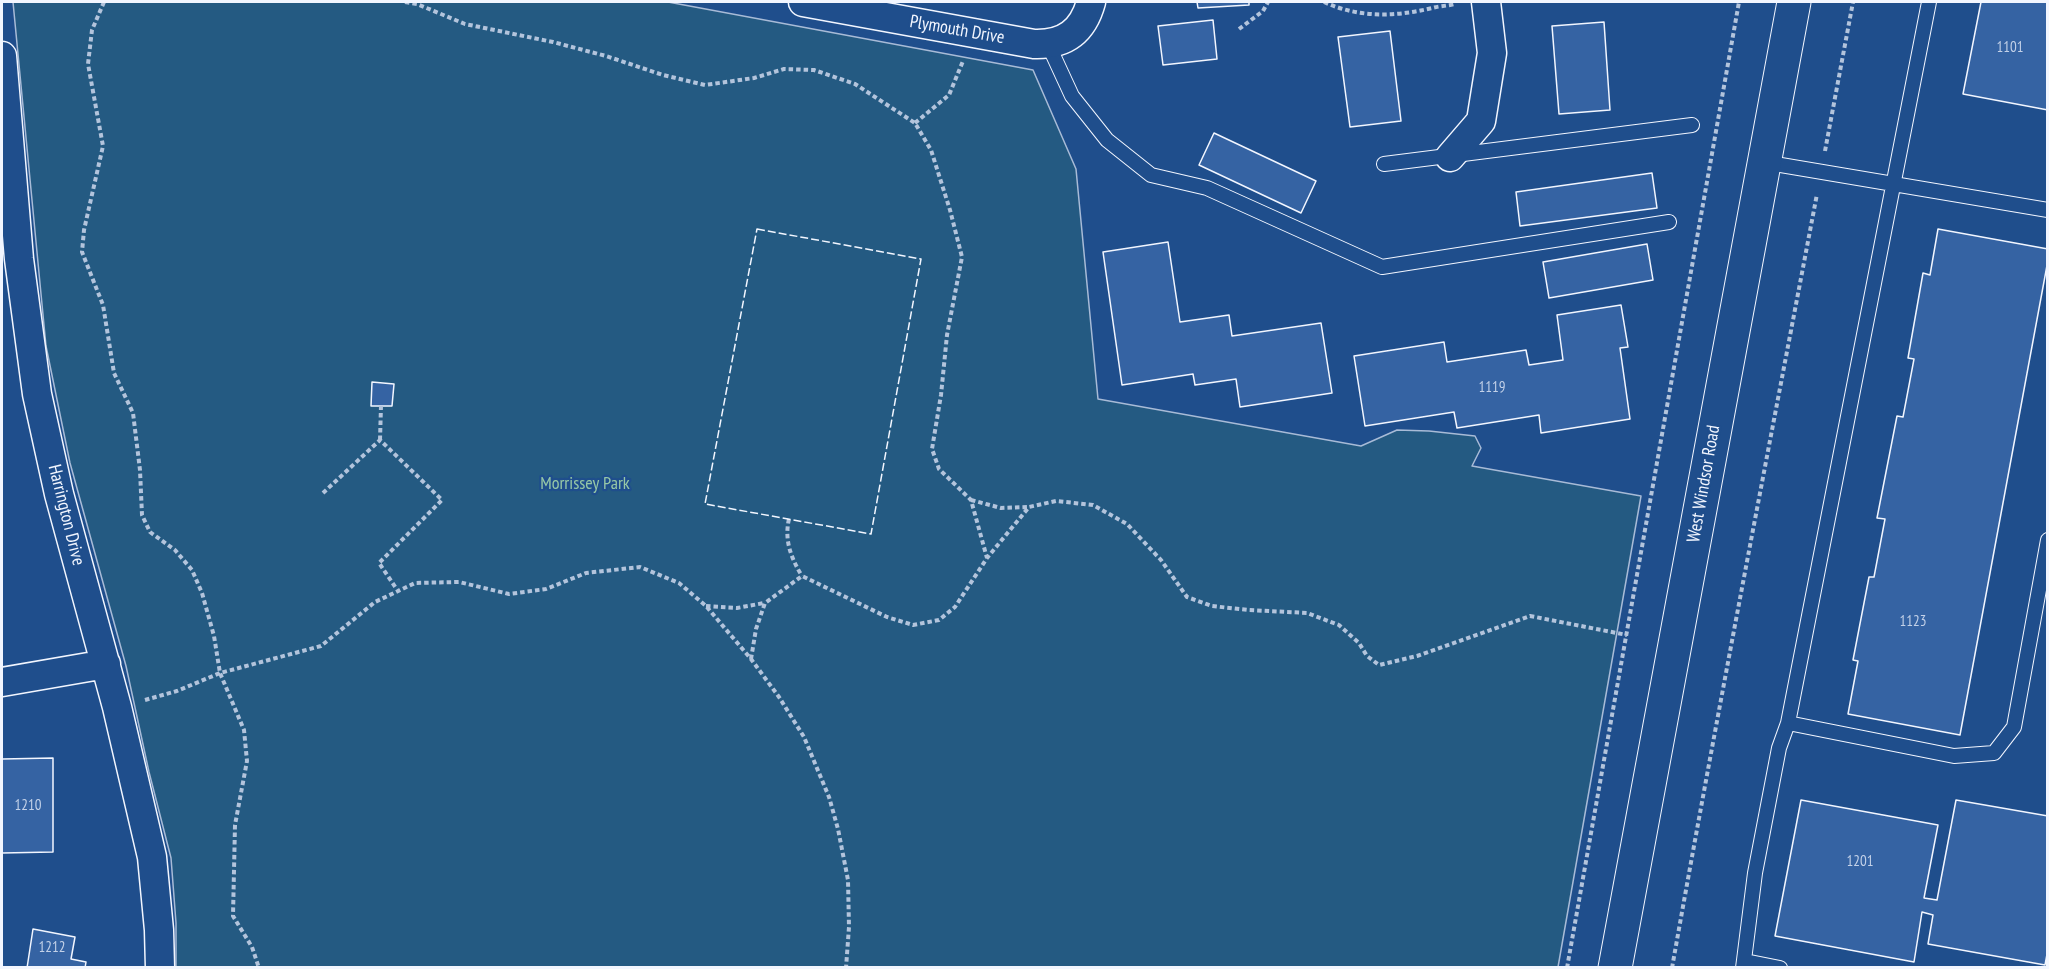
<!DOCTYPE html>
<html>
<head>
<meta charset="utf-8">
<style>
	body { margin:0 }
	#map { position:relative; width:2049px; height:969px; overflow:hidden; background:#1f4e8c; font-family:"PT Sans Narrow",sans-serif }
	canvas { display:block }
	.frame { position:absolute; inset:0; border:3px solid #f2f6ff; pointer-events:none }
</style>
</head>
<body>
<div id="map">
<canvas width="2049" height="969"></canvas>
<div class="frame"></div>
</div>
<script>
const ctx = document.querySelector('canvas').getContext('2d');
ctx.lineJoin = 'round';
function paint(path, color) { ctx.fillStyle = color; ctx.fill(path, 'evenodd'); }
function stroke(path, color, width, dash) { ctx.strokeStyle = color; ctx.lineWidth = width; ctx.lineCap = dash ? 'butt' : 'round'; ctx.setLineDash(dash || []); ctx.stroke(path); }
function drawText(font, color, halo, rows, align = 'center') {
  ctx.font = font + ' "PT Sans Narrow",sans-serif'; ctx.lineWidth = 4.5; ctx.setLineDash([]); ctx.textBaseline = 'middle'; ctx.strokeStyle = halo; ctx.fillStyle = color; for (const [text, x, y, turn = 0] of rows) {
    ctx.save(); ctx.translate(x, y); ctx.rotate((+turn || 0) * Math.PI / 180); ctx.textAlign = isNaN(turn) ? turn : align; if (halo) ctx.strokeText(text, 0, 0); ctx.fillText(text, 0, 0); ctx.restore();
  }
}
const green = new Path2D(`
	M13 2H668L1033 70 1076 169 1098 399 1361 446 1397 430 1429 431 1475 436 1481 448 1472 466 1641 496 1558 967H176V923L171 858 149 772 126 666 70 463 46 346Z`);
const building = new Path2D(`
	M1197 2H1249V5L1198 8Z
	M1981 2H2048V110L1963 94Z
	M1213 20 1217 59 1163 65 1158 26Z
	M1604 22 1610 110 1559 114 1552 26Z
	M1390 31 1401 121 1350 127 1338 37Z
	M1214 133 1316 181 1301 213 1199 165Z
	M1652 173 1657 208 1520 226 1516 192Z
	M1938 229 2048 249V260L1960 735 1848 714 1858 661 1853 660 1869 577H1874L1885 519 1877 518 1897 416 1903 417 1914 359 1908 358 1923 273 1930 275Z
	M1168 242 1180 322 1229 315 1232 336 1321 323 1332 393 1240 407 1236 379 1195 385 1193 374 1122 385 1103 252Z
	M1647 244 1653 280 1549 298 1543 262Z
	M1621 305 1628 347 1620 348 1630 419 1541 433 1539 415 1457 428 1454 412 1365 426 1354 356 1444 342 1447 362 1526 350 1529 365 1563 360 1557 315Z
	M372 382 394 384 392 406H371Z
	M53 758V852L2 853V759Z
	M1801 800 1938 825 1924 898 1937 900 1956 800 2048 816V949L2045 965 1928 944 1933 915 1922 912 1914 962 1775 936Z
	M33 929 75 937 71 959 86 962 85 968H27Z`);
const path = new Path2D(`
	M104 2 92 30 88 64 103 146 84 230 82 252 103 305 114 373 133 413 140 470 142 515 150 532 175 550 192 570 202 593 214 636 220 673 244 730 247 761 235 825 233 916 252 947 259 968
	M405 2 417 4 465 24 553 42 606 56 663 75 705 85 754 78 784 69 814 70 855 84 915 123 931 150 950 210 962 257 947 335 941 395 932 449 939 469 971 500 987 558
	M1324 2C1359 18 1395 17 1432 8 1439 6 1447 6 1455 4
	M1239 29 1263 11 1268 2
	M915 123 949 95 963 61
	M1825 151 1853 2
	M380 440 381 406
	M323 493 380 440 442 500 379 563 398 591
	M971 500 1001 508 1028 507
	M789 519C784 540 791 558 802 576
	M706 606 737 608 764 603
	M751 659 756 629 765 603 802 576 887 617 913 625 939 620 955 607 987 558 1029 507 1056 501 1093 505 1127 524 1161 560 1187 597 1212 606 1248 610 1307 613 1339 625 1359 643 1367 656 1379 665 1417 656 1530 616 1627 635
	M145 700 177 691 220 673 321 646 375 602 415 583 459 582 509 594 546 589 586 573 640 567 679 583 706 606 751 659 779 697 804 737 829 797 838 829 848 880 849 927 846 968
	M1567 968 1739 2
	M1672 968C1718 709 1768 452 1817 194`);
const service = new Path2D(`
	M1048 44 1072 96 1107 140 1151 175 1207 188 1382 267 1669 222
	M1763 162 2048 210
	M1384 164 1692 125
	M1788 723 1954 756 1994 753 2014 727 2048 540
	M1745 961 1780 968
	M1743 968 1755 873 1779 748 1788 723 1929 2`);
const minor = new Path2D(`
	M803 2 1034 44C1065 45 1083 31 1091 2
	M2 56 19 259 37 394 59 494 117 707 152 857 159 930 160 968
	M1450 157 1481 121 1492 53 1486 2
	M2 682 106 664`);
const secondary = new Path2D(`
	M1615 968 1794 2`);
const fence = new Path2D(`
	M757 229 921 259 871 534 705 504Z`);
const numberNames = [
	["1101",2010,48],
	["1119",1492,388],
	["1123",1913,622],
	["1210",28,806],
	["1201",1860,862],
	["1212",52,948]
];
const streetNames = [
	["Plymouth Drive",957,30,10],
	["West Windsor Road",1704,484,-80],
	["Harrington Drive",66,515,76]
];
const parkNames = [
	["Morrissey Park",585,484]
];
paint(green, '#245a82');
stroke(green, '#a8bbd7', 1.5);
paint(building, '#3563a3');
stroke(building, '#f2f6ff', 1.5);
stroke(service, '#f2f6ff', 16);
stroke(minor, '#f2f6ff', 31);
stroke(secondary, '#f2f6ff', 35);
stroke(path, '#b3c4dc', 4, [4.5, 3]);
stroke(service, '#1f4e8c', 14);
stroke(minor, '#1f4e8c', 28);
stroke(secondary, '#1f4e8c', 33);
stroke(fence, '#f2f6ff', 1.5, [8, 3]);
drawText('15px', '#c3d1e8', null, numberNames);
drawText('18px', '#f2f6ff', '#1f4e8c', streetNames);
drawText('18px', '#97c8a6', '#1f4e8c', parkNames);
</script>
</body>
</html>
